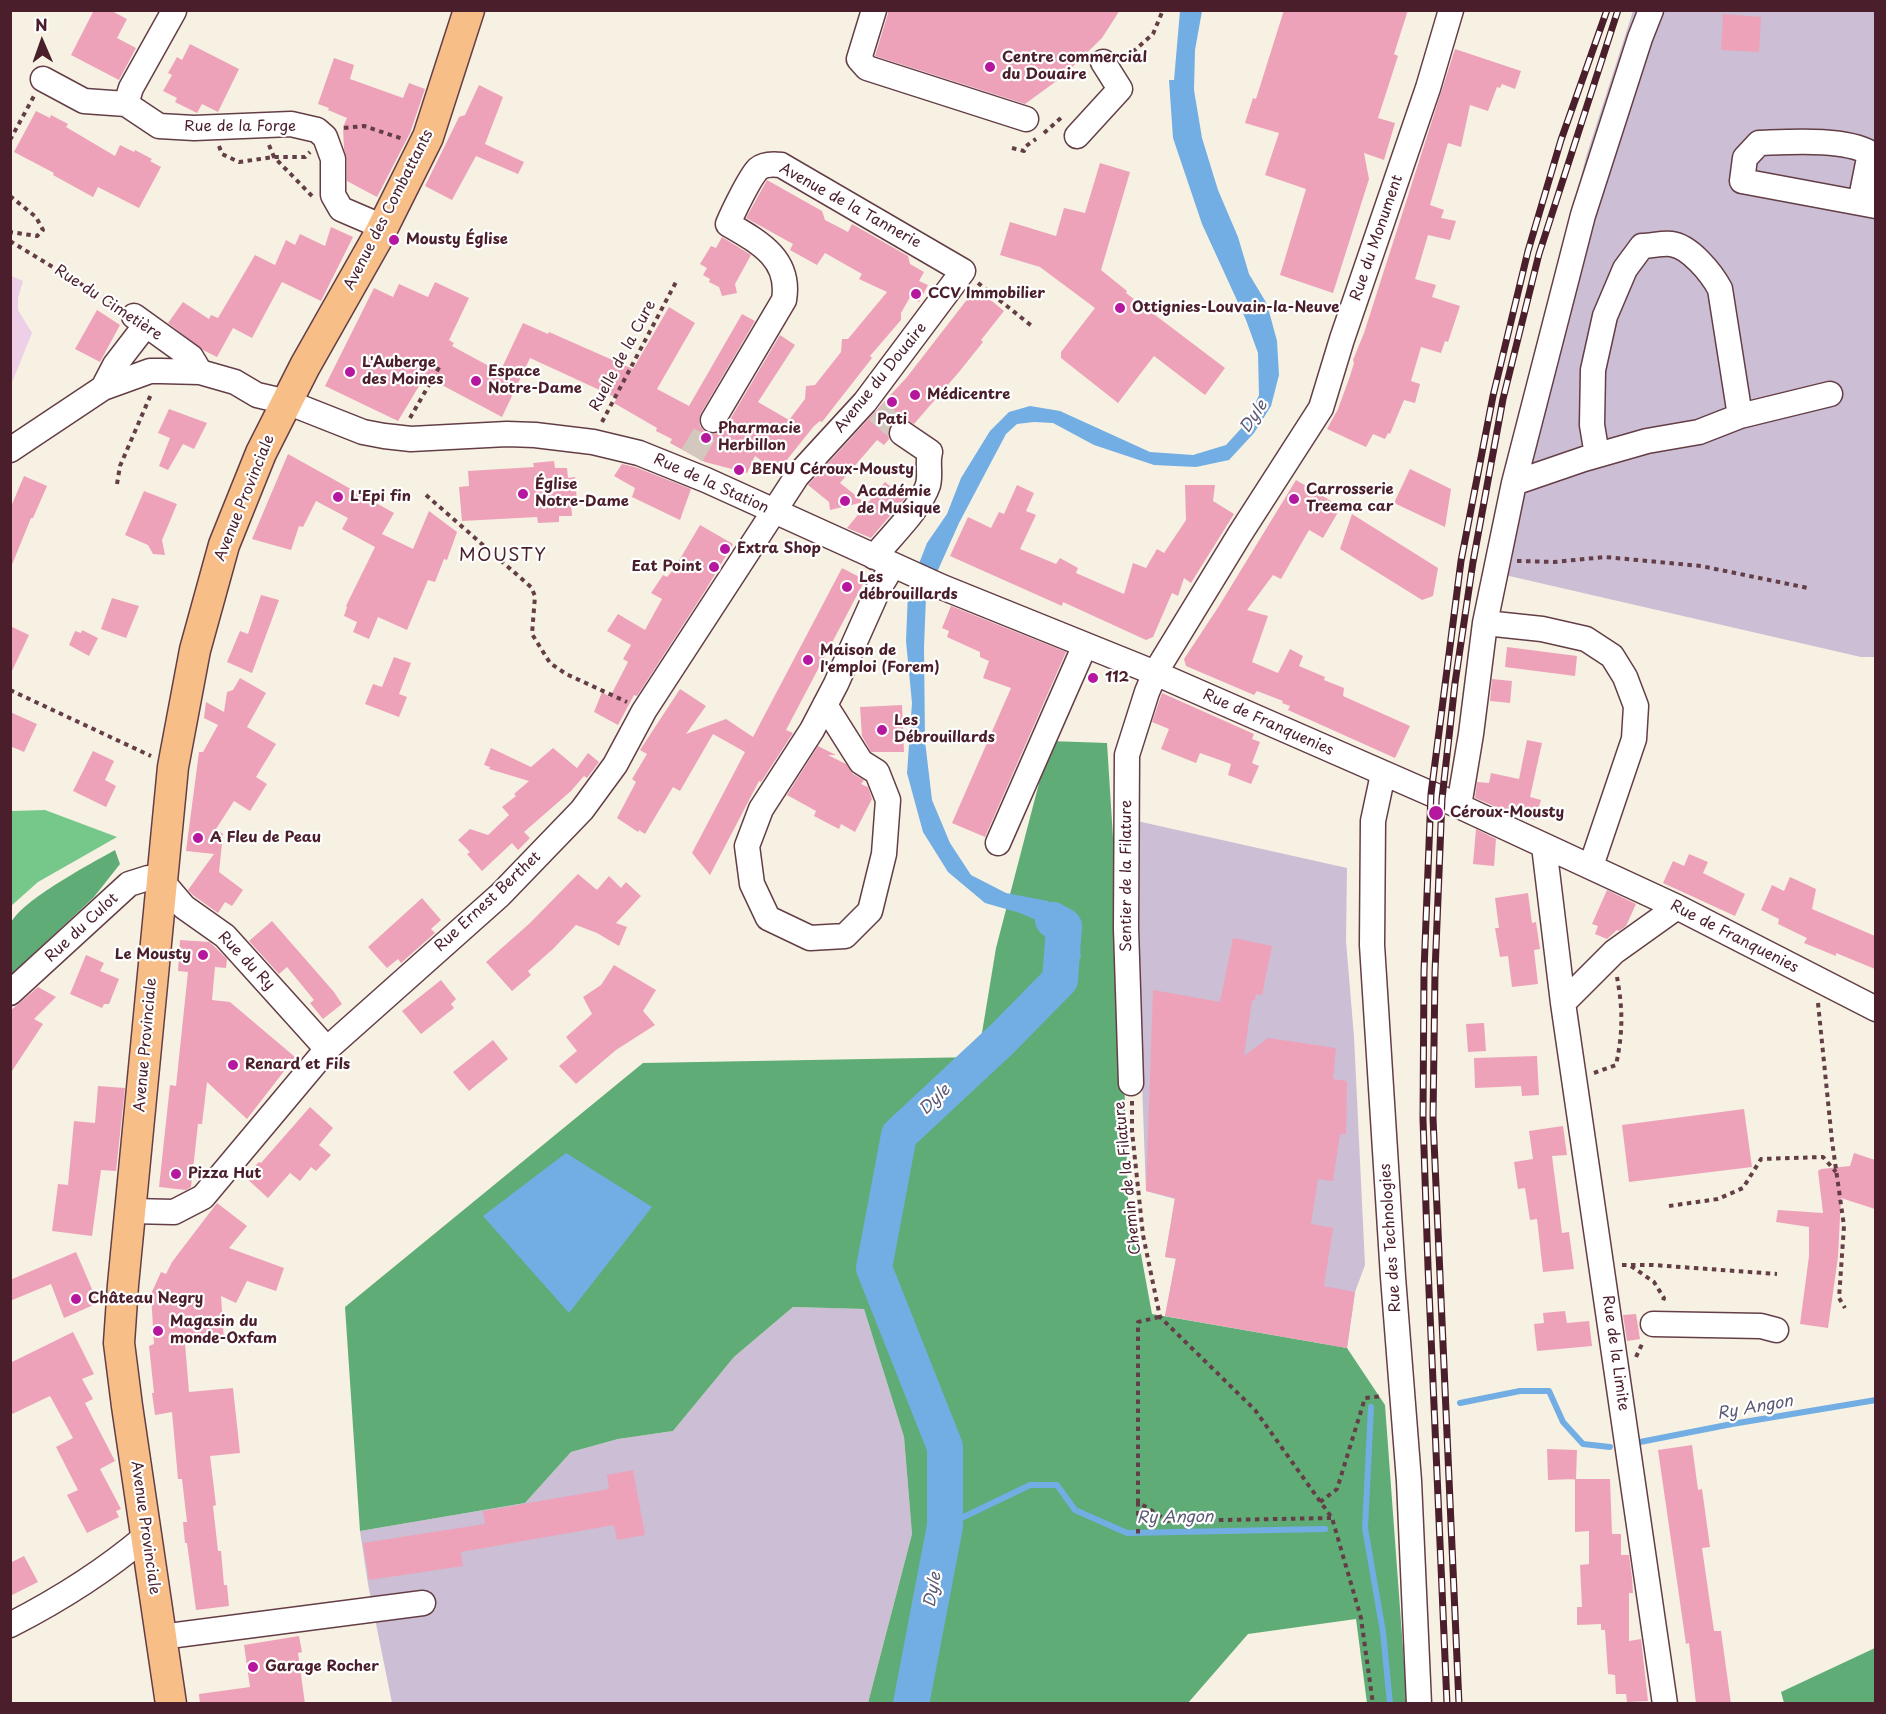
<!DOCTYPE html>
<html>
<head>
<meta charset="utf-8">
<style>
	body { margin:0 }
	#map { position:relative; width:1886px; height:1714px; overflow:hidden; background:#f6f1e2; font-family:"Playpen Sans",sans-serif }
	canvas { display:block }
	.frame { position:absolute; inset:0; border:12px solid #4a1f2b; pointer-events:none }
	.north { position:absolute; left:12px; top:12px; width:60px; height:60px; -webkit-text-stroke:4px #fff; paint-order:stroke; rotate:358deg; font-size:16px; font-weight:700; line-height:24px; text-align:center; color:#4a1f2b }
	.north::after { content:''; display:block; margin:auto; width:21px; height:27px; background:#4a1f2b; clip-path:polygon(50% 0,100% 100%,50% 72%,0 100%) }
</style>
</head>
<body>
<div id="map">
<canvas width="1886" height="1714"></canvas>
<div class="frame"></div>
<div class="north">N</div>
</div>
<script>
const ctx = document.querySelector('canvas').getContext('2d');
ctx.lineJoin = 'round';
function paint(path, color) { ctx.fillStyle = color; ctx.fill(path, 'evenodd'); }
function stroke(path, color, width, dash) { ctx.strokeStyle = color; ctx.lineWidth = width; ctx.lineCap = dash ? 'butt' : 'round'; ctx.setLineDash(dash || []); ctx.stroke(path); }
function drawText(font, color, halo, rows, align = 'center') {
  ctx.font = font + ' "Playpen Sans",sans-serif'; ctx.lineWidth = 4.5; ctx.setLineDash([]); ctx.textBaseline = 'middle'; ctx.strokeStyle = halo; ctx.fillStyle = color; for (const [text, x, y, turn = 0] of rows) {
    ctx.save(); ctx.translate(x, y); ctx.rotate((+turn || 0) * Math.PI / 180); ctx.textAlign = isNaN(turn) ? turn : align; if (halo) ctx.strokeText(text, 0, 0); ctx.fillText(text, 0, 0); ctx.restore();
  }
}
const built = new Path2D(`
	M11 276 23 281 18 298V310L32 333 11 385Z`);
const industrial = new Path2D(`
	M1633 11H1875V657H1861L1505 575 1550 296 1586 157Z
	M1137 821 1347 868 1346 941 1354 1037 1365 1265 1355 1292 1347 1348 1165 1316 1176 1259 1165 1257 1175 1199 1146 1191 1137 949Z
	M793 1307 864 1309 904 1437 912 1534 868 1703H392L368 1584 360 1531 525 1503 571 1452 618 1439 673 1431 734 1357Z`);
const green = new Path2D(`
	M45 810 117 837 38 882 11 906V811Z`);
const forest = new Path2D(`
	M1050 741 1107 743 1120 948 1128 1200 1140 1249 1152 1314 1347 1348 1385 1405 1407 1703H1367L1356 1619 1248 1634 1188 1703H868L912 1534 904 1437 864 1309 793 1307 734 1357 673 1431 618 1439 571 1452 525 1503 360 1531 345 1307 643 1063 978 1057 996 948Z
	M115 850 120 864 94 897 11 975C10 964 8 930 11 923 22 900 92 863 115 850Z
	M1875 1648V1703H1784L1781 1692Z`);
const water = new Path2D(`
	M1180 11H1202L1195 50 1194 90 1202 138 1218 190 1238 237 1249 274 1267 304 1277 341 1279 375 1271 406 1254 433 1229 460 1196 467 1154 465 1094 445 1053 423 1034 422 1017 424 1006 434 988 468 959 523 926 597 924 647 925 741 932 800 950 843 971 875 1006 893 1048 901 1077 922 1081 958 1056 964 1059 954 1058 936 1043 923 1020 913 985 903 948 872 923 832 907 773 912 703 906 641 908 592 927 543 947 514 961 478 990 431 1009 412 1030 406 1060 411 1150 452 1193 455 1226 445 1247 422 1259 395 1258 353 1246 320 1202 224 1173 138 1169 80H1174Z
	M566 1153 652 1207 569 1313 483 1216Z`);
const stream = new Path2D(`
	M1460 1403 1520 1391H1549L1563 1422 1583 1444 1610 1447
	M1371 1407 1365 1528 1383 1632 1390 1704
	M1640 1442 1732 1424 1876 1400
	M945 1526 1030 1485H1057L1075 1510 1127 1533 1325 1529`);
const river = new Path2D(`
	M911 1704 945 1526V1447L874 1268 899 1135 1002 1039 1060 980 1064 926 1053 920`);
const building = new Path2D(`
	M94 10H110L127 19 117 38 136 48 119 80 71 55Z
	M889 10H1120L1102 38 1062 77 1025 104 875 56Z
	M1284 10H1408L1394 54 1398 56 1378 118 1395 123 1384 160 1364 153 1369 179 1333 293 1280 275 1306 189 1265 175 1279 133 1245 123 1253 98 1256 99Z
	M1723 14 1761 17 1759 52 1721 50Z
	M190 44 239 69 218 112 202 104 197 113 175 102 177 98 163 91 172 75 168 73 177 57 182 60Z
	M1455 49 1521 71 1515 89 1502 84 1500 88 1497 87 1488 111 1470 105 1461 147 1448 143 1430 205 1444 210 1441 218 1456 221 1450 240 1428 235 1415 279 1436 285 1432 297 1460 306 1448 342 1445 341 1441 353 1421 347 1411 381 1420 384 1415 403 1404 400 1390 434 1388 433 1385 439 1373 434 1366 447 1327 429 1338 409 1350 376 1354 363 1353 360 1364 333Z
	M334 58 354 65 350 79 403 98 409 83 425 89 410 133 377 197 347 181V159L344 149 343 127 347 118 328 110 329 108 318 104Z
	M479 85 503 97 485 144 524 162 518 174 476 156 452 200 425 186 459 117 465 115Z
	M36 111 50 118 51 115 68 124 66 127 115 156 120 145 134 152 135 150 152 159 150 161 161 167 139 208 98 187 93 197 53 175 54 173 14 152Z
	M1100 163 1130 172 1101 270 1127 291 1126 293 1225 368 1205 395 1154 356 1118 403 1061 358V352L1095 308 1040 267 1000 255 1010 222 1056 236 1064 208 1085 213Z
	M767 180 822 211 825 220 848 232 852 224 908 256 910 264 924 272 919 281 928 285 919 302 910 297 901 313V320L870 356 872 358 822 422 820 421 814 426 778 471 765 460 763 462 755 456 747 473 705 462 670 443 672 439 656 431 657 428 614 403 617 398 530 358 502 417 425 376 398 421 325 386 374 288 393 297 399 284 428 297 435 282 469 298 449 340 454 343 452 346 500 372 523 323 548 334 549 332 633 369 669 307 695 323 657 389 689 406 742 314 755 321 701 413 699 419 700 426 705 432 712 434 719 433 725 428 780 335 795 345 758 402 789 420 805 399 806 386 815 385 841 352 842 339H848L887 292 859 279 862 274 825 253 817 265 790 250 793 244 746 218Z
	M331 227 353 237 321 301 282 282 252 338 233 328 217 357 203 350 168 323 183 302 209 319 211 315 218 318 255 255 275 265 286 240 295 245 300 234 325 246Z
	M722 237 751 255 735 284 737 293 722 296 719 287 709 282 710 279 703 275 707 268 700 264 711 246 716 248Z
	M976 288 1004 311 981 340 983 342 959 372 914 424 904 419 895 420 890 426 888 433 889 439 884 445 877 440 840 483 864 502 830 510 829 502 808 485 907 377Z
	M97 310 120 325 100 362 75 349Z
	M169 409 207 423 194 449 183 444 168 470 159 466 170 438 158 433Z
	M288 454 394 513 382 534 413 549 429 511 457 532 447 560 444 559 435 582 428 580 407 630 378 617 369 639 353 632 357 622 344 616 347 607 346 606 375 547 342 529 348 518 316 501 303 527 299 526 291 550 252 539Z
	M554 461 555 468H567L568 478 575 477 577 502H571L572 516H559V522L538 523 537 517 462 521 459 487 469 486 468 471 534 467 533 463Z
	M622 464 635 467 691 489 680 520 632 497 635 488 614 476Z
	M1410 469 1451 489 1445 527 1394 503Z
	M24 476 47 486 33 518H31L11 567 10 509Z
	M1296 480 1341 507 1323 538 1309 530 1281 579 1273 575 1247 610 1268 616 1252 662 1278 673 1290 649 1303 656 1299 666 1325 677 1324 680 1344 688 1343 696 1410 726 1395 758 1288 710 1290 706 1282 703 1283 701 1257 691 1254 695 1186 666 1184 659 1219 606Z
	M885 482 905 498 871 538 847 528Z
	M1017 485 1034 493 1026 511 1036 515 1020 549 1056 564 1060 558 1078 568 1076 573 1124 594 1133 563 1146 568 1157 549 1164 553 1186 520 1185 485H1215L1213 501 1234 514 1191 583 1184 578 1178 596 1172 593 1153 637 1146 640 1063 602 1062 606 950 556 968 517 991 528 999 512 1004 514Z
	M144 491 177 504 162 540 165 555 153 554 148 545 125 535Z
	M1352 514 1438 568 1433 596 1422 600 1340 549Z
	M700 525 733 544 705 591 637 696 634 695 618 725 594 712 602 692 610 697 628 662 623 659 631 645 607 631 618 614 645 630 662 599 651 593 663 575 667 577 674 569Z
	M842 568 865 580 786 730 793 733 761 782 759 781 710 875 692 853 745 752 713 734 680 791 673 787 645 834 639 830 638 832 617 818 636 782 632 779 647 754 640 750 680 689 706 706 686 734 726 719 753 737Z
	M261 595 279 600 252 673 227 662 240 631 248 634Z
	M112 598 139 606 126 638 101 629Z
	M951 606 1066 652 985 837 952 823 1011 688 983 678 989 661 980 657V652L947 637 949 631 942 628Z
	M10 626 29 635 10 675Z
	M82 630 98 638 89 656 69 645 75 631 81 633Z
	M1507 647 1577 656 1575 676 1505 667Z
	M394 657 411 663 399 694 407 697 399 717 365 704 373 684 382 687Z
	M240 678 266 693 247 727 276 744 256 777 267 784 250 811 234 801 216 829 223 834 219 872 243 890 232 906 225 902 218 913 194 896 188 890 214 854 186 851 199 752H203L218 725 204 718 206 702 224 712 227 692 233 690Z
	M1492 679 1512 681 1510 703 1490 701Z
	M1162 693 1254 734 1252 739 1260 742 1252 763 1259 766 1251 784 1228 775 1231 764 1200 753 1196 763 1161 749 1169 729 1152 722Z
	M902 705 904 752H871L862 736 860 707Z
	M10 712 37 724 24 752 10 746Z
	M1527 740 1542 743 1530 797 1541 800 1535 820 1503 810 1475 798 1477 782 1489 783 1491 773 1519 779Z
	M818 746 836 755H828L846 764 853 774 864 780 861 784 868 787 872 799 855 832 841 824 839 829 814 816 816 811 787 795Z
	M491 748 531 767 553 748 577 768 588 753 599 762 587 778 584 776 571 791 524 832 530 838 518 850 512 843 482 871 467 854 470 852 458 840 470 829 488 835 509 815 502 807 516 796 514 794 529 781 489 769 490 767 484 765Z
	M93 751 114 761 105 780 116 786 106 807 73 791Z
	M1476 829 1496 839 1494 866 1473 864Z
	M1689 854 1708 862 1703 873 1745 894 1735 916 1663 883 1673 861 1684 866Z
	M578 874 597 890 609 876 621 888 626 882 641 896 616 923 627 927 619 946 597 933 576 925 553 949 528 971 531 975 512 991 486 962 530 923Z
	M1790 877 1816 889 1812 909 1875 936V969L1836 953V956L1804 943 1807 938 1778 924 1779 919 1761 910 1772 885 1784 891Z
	M1607 890 1636 904 1626 926 1619 931 1617 930 1607 939 1595 934 1598 926 1592 924Z
	M1528 893 1532 923 1536 922 1540 949 1534 950 1538 984 1512 987 1508 956 1500 957 1495 928H1499L1495 898Z
	M422 898 441 920 431 929 435 933 401 963 398 959 387 968 368 947Z
	M272 921 334 992 342 1004 323 1019 310 1003 314 1000 287 967 279 974 249 941Z
	M1233 938 1272 946 1262 995 1256 994 1255 1000H1252L1244 1056 1268 1038 1336 1048 1333 1079 1347 1081 1346 1134H1340L1333 1181 1318 1179 1311 1224 1333 1228 1324 1286 1355 1292 1347 1348 1165 1316 1176 1258 1165 1257 1175 1198 1146 1191 1153 990 1220 1002Z
	M180 940 209 942 215 947 227 959 226 968 215 967 212 1000 230 1002 295 1057 247 1119 207 1082 202 1124H198L191 1187 186 1190 159 1187 170 1085 176 1086 188 972 178 971Z
	M86 955 104 963 100 971 119 979 109 1004H104L102 1008 70 994Z
	M614 965 656 990 643 1011 655 1025 616 1050 576 1084 559 1066 577 1051 566 1037 592 1014 583 997 601 985Z
	M441 980 456 999 451 1004 454 1008 421 1034 402 1011Z
	M38 987 56 997 34 1019 43 1024 10 1074V1011Z
	M1484 1023 1486 1051 1468 1052 1466 1024Z
	M493 1040 508 1059 469 1091 453 1072Z
	M1537 1056 1539 1095 1522 1096 1521 1086 1475 1088 1474 1058Z
	M98 1086 125 1088 116 1171 101 1170 92 1236 52 1231 58 1184 68 1185 74 1121 95 1123Z
	M310 1107 333 1128 319 1145 331 1155 316 1171 311 1167 300 1181 290 1173 268 1198 245 1177 259 1162 261 1163Z
	M1744 1109 1752 1167 1629 1182 1622 1125Z
	M1563 1126 1567 1155 1552 1156 1562 1233 1569 1232 1574 1269 1543 1272 1537 1219 1530 1220 1525 1188 1518 1189 1514 1162 1533 1159 1529 1131Z
	M1854 1153 1875 1160V1209L1841 1198 1838 1257 1828 1328 1800 1324 1809 1256V1227L1776 1222 1778 1210 1823 1213 1818 1171 1821 1169 1850 1166Z
	M217 1203 247 1226 229 1248 284 1268 276 1291 247 1281 236 1303 221 1296 224 1340 185 1343 189 1392 233 1388 240 1453 210 1456 216 1505 213 1506 218 1551H221L224 1585H227L229 1606 196 1610 187 1543H185L183 1522H187L182 1479H178L172 1412 155 1415 152 1393H154L149 1346 154 1344 151 1294 161 1272 166 1274 172 1262Z
	M76 1252 98 1303 64 1318 51 1284 10 1301V1280Z
	M1565 1311 1567 1323 1589 1321 1592 1346 1537 1351 1534 1324 1544 1323 1543 1313Z
	M1636 1314 1640 1339 1627 1341 1623 1315Z
	M73 1332 94 1374 82 1379 93 1399 85 1403 115 1461 100 1469 121 1509 116 1511 119 1517 87 1533 67 1495 78 1490 56 1447 73 1438 50 1396 10 1415V1363Z
	M1692 1445 1698 1490 1702 1489 1710 1547 1702 1548 1714 1631H1721L1731 1704H1696L1689 1643 1686 1644 1683 1623 1658 1450Z
	M1547 1449 1577 1450 1576 1479 1548 1480Z
	M633 1470 645 1535 617 1540 614 1525 461 1552 463 1566 369 1580 363 1543 485 1524 483 1511 609 1489 607 1475Z
	M1575 1479H1610L1612 1534H1621V1555H1629L1632 1578 1633 1593H1629V1641L1641 1639 1648 1701 1627 1702 1626 1694H1616L1615 1675 1608 1674 1605 1630H1601V1624L1577 1625V1607H1582L1580 1565 1589 1564V1531L1575 1532Z
	M24 1556 38 1582 10 1596V1563Z
	M299 1636 302 1652 298 1653 305 1704H200L199 1694 250 1687 244 1645Z`);
const minorTunnel = new Path2D(`
	M877 411 902 433
	M692 455 713 420`);
const path = new Path2D(`
	M1126 58 1153 34 1163 10
	M344 128 364 126 403 139
	M1044 133 1061 118
	M10 140 34 96
	M269 145 274 157 312 196
	M219 146 222 154 239 162 274 157H305L310 152
	M1012 148 1024 151 1026 146 1036 139
	M10 196 36 217 43 230 37 236 10 232
	M10 241 117 306
	M978 283 1033 327
	M410 418 441 364
	M602 422 676 282
	M117 484 120 466 152 392
	M426 495 531 587 535 596 532 634 550 663 566 674 627 702
	M1517 561 1554 562 1605 557 1701 566 1808 588
	M10 690 151 756
	M1818 1003 1832 1141 1844 1226 1839 1298 1845 1308
	M1594 1073 1616 1065C1623 1032 1623 1010 1617 977
	M1132 1101V1131L1143 1235 1160 1317 1255 1410 1332 1518 1361 1618 1373 1704
	M1669 1206 1718 1199 1743 1188 1761 1159 1823 1157 1836 1172
	M1622 1265H1653L1777 1274
	M1631 1266 1654 1282 1664 1298 1662 1304
	M1159 1317 1138 1322V1502L1168 1521 1331 1518
	M1636 1357 1643 1342
	M1138 1502V1536
	M1320 1502 1337 1489 1365 1398 1383 1396`);
const minor = new Path2D(`
	M874 10 859 59 867 68 1026 119
	M43 79 84 101 126 104 159 126 194 128 291 124 317 130 325 137 333 159V195L341 209 383 227
	M126 104 131 88 174 11
	M1077 136 1120 89 1103 62
	M1860 203 1870 153C1844 138 1790 142 1759 143L1745 158 1742 181 1876 206
	M134 316 191 357 200 372
	M103 388 115 365 145 326
	M10 450 103 388 150 371H161L200 372 235 382 257 395 287 402 363 432 384 436 411 439 507 434 535 435 593 442 639 453 706 480 942 587 1155 673 1459 806 1677 907 1876 1009
	M1597 455 1592 425 1593 370 1605 316 1625 269 1642 246C1651 246 1662 243 1671 244 1690 246 1712 274 1720 289L1740 416
	M1514 483 1584 459 1647 441 1699 432 1740 416 1830 394
	M874 557C891 536 920 509 928 485 931 474 927 463 930 452L902 433
	M1485 623 1542 629 1586 639 1612 656 1625 677 1636 706 1634 739 1591 866
	M825 705 861 762 877 772 888 800 884 854 870 911 845 936 810 938 768 918 752 884 747 846 761 809 812 730 836 684 878 590 893 565
	M1383 774 1373 821 1372 945 1393 1277 1409 1481 1419 1704
	M1459 806 1471 734 1485 623 1514 483 1583 215 1640 38 1651 10
	M998 843 1085 645
	M1544 846 1563 1003 1665 1704
	M10 993 129 884 148 878 161 880 184 907 225 936 327 1049
	M1563 1003 1614 952 1677 907
	M1131 1083 1126 928 1127 755 1147 692 1155 673 1240 534 1321 408 1342 339 1428 88 1451 10
	M131 1211 174 1212 203 1197 327 1049 500 895 582 810 615 765 644 711 797 476 865 402 963 271 781 165C773 164 764 164 758 169 750 177 733 212 728 224 759 242 791 259 784 300L713 420
	M1653 1324 1761 1326 1776 1330
	M10 1625C59 1600 105 1571 146 1536
	M161 1637 423 1603`);
const major = new Path2D(`
	M171 1704 127 1406 119 1343 123 1285 173 767 195 650 224 545 261 453 305 366 378 237 428 137 469 10`);
const rail = new Path2D(`
	M1447 1704 1428 1267 1423 1119 1424 971 1431 794 1461 561 1493 396 1528 251 1561 140 1607 10
	M1459 1704 1433 1118 1435 972 1442 799 1455 683 1473 562 1503 399 1539 254 1618 10`);
const markers = [
	[990,67,6,"#b5179e"],
	[394,240,6,"#b5179e"],
	[916,294,6,"#b5179e"],
	[1120,308,6,"#b5179e"],
	[350,372,6,"#b5179e"],
	[476,381,6,"#b5179e"],
	[915,395,6,"#b5179e"],
	[892,402,6,"#b5179e"],
	[706,438,6,"#b5179e"],
	[739,470,6,"#b5179e"],
	[523,494,6,"#b5179e"],
	[338,497,6,"#b5179e"],
	[1294,499,6,"#b5179e"],
	[845,501,6,"#b5179e"],
	[725,549,6,"#b5179e"],
	[714,567,6,"#b5179e"],
	[847,587,6,"#b5179e"],
	[808,660,6,"#b5179e"],
	[1093,678,6,"#b5179e"],
	[882,730,6,"#b5179e"],
	[1436,813,8,"#b5179e"],
	[198,838,6,"#b5179e"],
	[203,955,6,"#b5179e"],
	[233,1065,6,"#b5179e"],
	[176,1174,6,"#b5179e"],
	[76,1299,6,"#b5179e"],
	[158,1331,6,"#b5179e"],
	[253,1667,6,"#b5179e"]
];
const poiNames = [
	["Centre commercial",1002,58],
	["du Douaire",1002,75],
	["Mousty Église",406,240],
	["CCV Immobilier",928,294],
	["Ottignies-Louvain-la-Neuve",1132,308],
	["L'Auberge",362,363],
	["des Moines",362,380],
	["Espace",488,372],
	["Notre-Dame",488,389],
	["Médicentre",927,395],
	["Pati",892,420,"center"],
	["Pharmacie",718,429],
	["Herbillon",718,446],
	["BENU Céroux-Mousty",751,470],
	["Église",535,485],
	["Notre-Dame",535,502],
	["Carrosserie",1306,490],
	["Treema car",1306,507],
	["Académie",857,492],
	["de Musique",857,509],
	["L'Epi fin",350,497],
	["Extra Shop",737,549],
	["Eat Point",702,567,"right"],
	["Les",859,578],
	["débrouillards",859,595],
	["Maison de",820,651],
	["l'emploi (Forem)",820,668],
	["112",1105,678],
	["Les",894,721],
	["Débrouillards",894,738],
	["Céroux-Mousty",1450,813],
	["A Fleu de Peau",210,838],
	["Le Mousty",191,955,"right"],
	["Renard et Fils",245,1065],
	["Pizza Hut",188,1174],
	["Château Negry",88,1299],
	["Magasin du",170,1322],
	["monde-Oxfam",170,1339],
	["Garage Rocher",265,1667]
];
const streetNames = [
	["Rue de la Forge",240,127],
	["Avenue de la Tannerie",850,206,29],
	["Avenue des Combattants",389,210,-63],
	["Rue du Monument",1377,238,-71],
	["Rue du Cimetière",108,303,33],
	["Ruelle de la Cure",623,356,-62],
	["Avenue du Douaire",881,378,-51],
	["Rue de la Station",711,484,24],
	["Avenue Provinciale",245,498,-68],
	["Rue de Franquenies",1268,723,24],
	["Sentier de la Filature",1127,876,-90],
	["Rue Ernest Berthet",488,902,-43],
	["Rue du Culot",82,928,-43],
	["Rue de Franquenies",1734,937,27],
	["Rue du Ry",246,961,46],
	["Avenue Provinciale",146,1045,-85],
	["Chemin de la Filature",1128,1178,-96],
	["Rue des Technologies",1391,1238,-94],
	["Rue de la Limite",1615,1353,82],
	["Avenue Provinciale",145,1528,82]
];
const waterNames = [
	["Dyle",1254,417,-56],
	["Dyle",935,1100,-44],
	["Ry Angon",1755,1408,-10],
	["Ry Angon",1175,1518,-1],
	["Dyle",933,1590,-79]
];
const quarterNames = [
	["MOUSTY",503,556]
];
paint(built, '#edd0e8');
paint(industrial, '#ccbed4');
paint(green, '#76c78a');
paint(forest, '#60ac76');
paint(water, '#72aee3');
stroke(stream, '#72aee3', 6);
stroke(river, '#72aee3', 36);
paint(building, '#eea2b9');
stroke(minorTunnel, '#d4c7bd', 24, [24, 12]);
stroke(minor, '#643e46', 27);
stroke(major, '#643e46', 33);
stroke(path, '#643e46', 4, [4.5, 4.5]);
stroke(minor, '#fff', 24);
stroke(major, '#f7be88', 30);
stroke(rail, '#4a1f2b', 7);
stroke(rail, '#fff', 4.5, [14]);
for (const [x, y, r, color] of markers) { const dot = new Path2D(); dot.arc(x, y, r, 0, 2 * Math.PI); ctx.fillStyle = color; ctx.fill(dot); stroke(dot, '#fff', 2); }
drawText('bold 15px', '#4a1f2b', '#fff', poiNames, 'left');
drawText('15px', '#4a1f2b', '#fff', streetNames);
drawText('italic 16px', '#5a5875', '#fff', waterNames);
ctx.letterSpacing = '1.5px';
drawText('18px', '#4a1f2b', '#fff', quarterNames);
ctx.letterSpacing = '0px';
</script>
</body>
</html>
